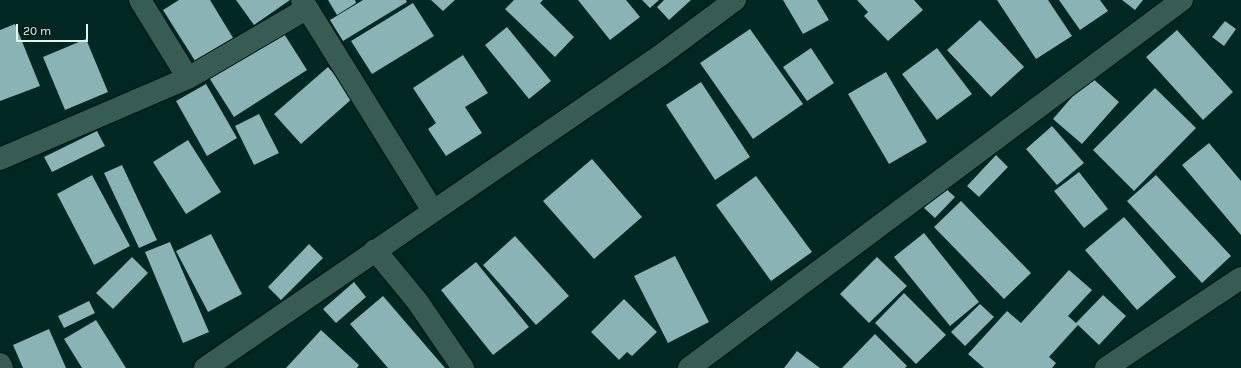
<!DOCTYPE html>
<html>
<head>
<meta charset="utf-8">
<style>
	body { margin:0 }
	#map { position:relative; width:1241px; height:368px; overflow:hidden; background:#002721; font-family:Karla,sans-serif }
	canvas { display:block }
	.scale { position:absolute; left:16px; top:24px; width:72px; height:18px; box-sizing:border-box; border:2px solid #e1f5f0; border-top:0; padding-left:5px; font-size:12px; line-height:14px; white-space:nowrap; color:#e1f5f0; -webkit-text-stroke:3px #011c17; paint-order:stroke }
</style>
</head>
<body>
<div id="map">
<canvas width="1241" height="368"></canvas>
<div class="scale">20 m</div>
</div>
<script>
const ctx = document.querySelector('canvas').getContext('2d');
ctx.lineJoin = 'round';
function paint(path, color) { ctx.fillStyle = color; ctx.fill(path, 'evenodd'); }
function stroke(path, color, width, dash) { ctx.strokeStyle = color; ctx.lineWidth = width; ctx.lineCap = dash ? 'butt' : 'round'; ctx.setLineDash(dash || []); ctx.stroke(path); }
const building = new Path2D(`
	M179 0H210L235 41 197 64 163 10Z
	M236 0H290L254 25Z
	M328 0H355L356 3 337 15Z
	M363 0H406L407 2 343 41 330 20Z
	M431 0H455L443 11Z
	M514 0H543L540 3 574 37 555 57 505 9Z
	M578 0H626L640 17 610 40Z
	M642 0H659L650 8Z
	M664 0H691L669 20 657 7Z
	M783 0H817L829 20 803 34Z
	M857 0H914L923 10 888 41 864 16 868 12Z
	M997 0H1048L1072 36 1036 59Z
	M1059 0H1100L1108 11 1080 30Z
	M1122 0H1143L1135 10Z
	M413 3 434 36 372 74 351 41Z
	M980 20 1024 67 991 97 947 50Z
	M1225 21 1236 29 1224 46 1212 37Z
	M15 24 40 86 0 101V30Z
	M507 27 551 81 529 99 485 45Z
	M281 29 307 70 234 117 208 76Z
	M750 29 803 104 753 139 700 63Z
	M1177 30 1233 92 1203 120 1146 57Z
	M86 39 108 92 65 110 43 57Z
	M811 48 834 83 807 101 783 67Z
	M937 48 972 94 937 120 902 74Z
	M463 55 488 93 465 107 482 133 446 156 428 129 436 123 413 88Z
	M328 67 354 97 301 144 274 114Z
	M886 72 927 142 889 164 848 94Z
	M1090 76 1119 102 1082 144 1053 119Z
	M701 82 750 157 715 180 666 105Z
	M206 84 237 138 207 156 176 101Z
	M1155 88 1196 128 1134 191 1093 150Z
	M259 114 279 153 254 165 235 126Z
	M1052 126 1084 163 1057 185 1026 149Z
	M97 131 105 146 52 172 44 157Z
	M188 140 221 192 186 214 153 162Z
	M1209 143 1241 181V235L1182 165Z
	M996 155 1008 167 979 197 967 186Z
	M592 159 642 217 594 259 543 201Z
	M122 165 157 240 139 248 104 173Z
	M1079 172 1108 209 1084 228 1054 191Z
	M92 175 130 246 94 265 57 194Z
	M1156 175 1231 256 1202 283 1127 201Z
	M756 176 812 252 771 281 716 205Z
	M944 187 955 197 935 218 924 208Z
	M961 201 1031 273 1004 299 934 227Z
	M1124 217 1176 277 1137 310 1085 250Z
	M924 233 979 302 950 326 894 257Z
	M211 234 242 294 208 312 176 251Z
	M515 236 569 296 536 325 483 265Z
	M170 242 209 332 183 343 145 252Z
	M309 244 323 258 281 300 268 287Z
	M675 256 709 322 668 343 634 276Z
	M132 257 148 273 113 309 96 293Z
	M877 257 907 286 869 323 840 294Z
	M476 262 529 327 493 355 441 290Z
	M1069 270 1092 290 1068 316 1076 323 1103 295 1126 316 1099 345 1078 325 1049 357 1056 363 1052 368H984L968 354 1007 311 1021 323Z
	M354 282 366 297 336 323 323 309Z
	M904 293 946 335 916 364 875 323Z
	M383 296 445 368H388L350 324Z
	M624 299 657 332 632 356 627 352 619 360 591 332Z
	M89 301 95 313 64 328 58 316Z
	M980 304 994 317 965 346 951 332Z
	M96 320 126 368H82L64 339Z
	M49 329 66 368H23L13 345Z
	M321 330 359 365 357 368H286Z
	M875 334 907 366 905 368H842Z
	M797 351 820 368H784Z`);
const street = new Path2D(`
	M140 0 188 78
	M302 0 433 211
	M0 159 188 78 306 9
	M375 250 417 301 463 368
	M0 364 2 368
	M205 368 661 55 735 0
	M689 368 1182 0
	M1106 368 1241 278`);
paint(building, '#89b3b5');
stroke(street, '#000e0a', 24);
stroke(street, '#365c54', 22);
</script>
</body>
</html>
